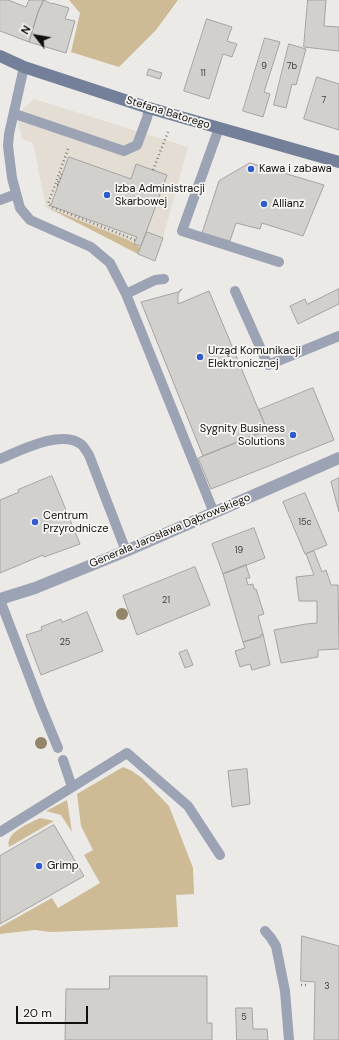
<!DOCTYPE html>
<html>
<head>
<meta charset="utf-8">
<style>
	body { margin:0 }
	#map { position:relative; width:339px; height:1040px; overflow:hidden; background:#eceae7; font-family:"DM Sans",sans-serif }
	canvas { display:block }
	.north { position:absolute; left:16px; top:16px; width:40px; height:40px; -webkit-text-stroke:3px #f9f7f4; paint-order:stroke; rotate:301deg; font-size:11px; font-weight:700; line-height:16px; text-align:center; color:#11100f }
	.north::after { content:''; display:block; margin:auto; width:14px; height:18px; background:#11100f; clip-path:polygon(50% 0,100% 100%,50% 72%,0 100%) }
	.scale { position:absolute; left:16px; top:1006px; width:72px; height:18px; box-sizing:border-box; border:2px solid #11100f; border-top:0; padding-left:5px; font-size:12px; line-height:14px; white-space:nowrap; color:#11100f; -webkit-text-stroke:3px #f9f7f4; paint-order:stroke }
</style>
</head>
<body>
<div id="map">
<canvas width="339" height="1040"></canvas>
<div class="north">N</div>
<div class="scale">20 m</div>
</div>
<script>
const ctx = document.querySelector('canvas').getContext('2d');
ctx.lineJoin = 'round';
function paint(path, color) { ctx.fillStyle = color; ctx.fill(path, 'evenodd'); }
function stroke(path, color, width, dash) { ctx.strokeStyle = color; ctx.lineWidth = width; ctx.lineCap = dash ? 'butt' : 'round'; ctx.setLineDash(dash || []); ctx.stroke(path); }
function drawText(font, color, halo, rows, align = 'center') {
  ctx.font = font + ' "DM Sans",sans-serif'; ctx.lineWidth = 3.5; ctx.setLineDash([]); ctx.textBaseline = 'middle'; ctx.strokeStyle = halo; ctx.fillStyle = color; for (const [text, x, y, turn = 0] of rows) {
    ctx.save(); ctx.translate(x, y); ctx.rotate((+turn || 0) * Math.PI / 180); ctx.textAlign = isNaN(turn) ? turn : align; if (halo) ctx.strokeText(text, 0, 0); ctx.fillText(text, 0, 0); ctx.restore();
  }
}
const built = new Path2D(`
	M34 99 188 147 163 238 155 261 46 208 33 143 22 139 18 121 23 109Z`);
const green = new Path2D(`
	M69 0H178L156 30 119 67 71 52 80 13Z
	M49 208 128 240 141 248 138 254Z
	M123 767 132 771 142 778 169 806 193 868 194 894 176 895 178 927 50 932 35 930 0 934V927L52 898 58 908 100 883 84 855 93 850 81 826 77 794Z
	M67 800 72 832 61 815 46 811Z
	M40 818 54 821 9 847C5 832 29 824 40 818Z`);
const building = new Path2D(`
	M0 0H8L26 7 29 0H44L38 12 29 42 0 31Z
	M44 0 52 4V3L69 8 65 19 75 21 66 53 29 42 38 12Z
	M308 0H326L324 26 339 27V51L304 47Z
	M207 19 232 27 227 41 237 44 232 57 223 54 209 99 184 91Z
	M265 38 280 42 264 92 270 94 263 117 243 111Z
	M289 44 306 49 296 85 292 84 286 108 274 105Z
	M149 69 162 73 160 79 147 75Z
	M317 77 339 84V130L304 119Z
	M69 157 131 179 136 164 167 175 141 246 134 244 137 237 51 206Z
	M250 163 324 185 303 236 262 223 260 229 236 223 230 241 202 233 219 181Z
	M147 232 163 238 155 261 138 254Z
	M182 289 178 294V304L209 291 267 430 203 456 141 302 178 292Z
	M339 289V304L298 324 290 306 305 299 307 304Z
	M313 388 334 440 211 489 198 458 267 430 259 410Z
	M52 476 80 544 44 557 43 555 0 573V500L19 492 18 490Z
	M339 478V512L331 482Z
	M305 493 327 545 305 554 283 502Z
	M254 528 265 558 223 574 212 544Z
	M314 551 322 572 326 570 331 585H338L339 649 318 650V657L281 663 274 630 306 624 317 623V601H299L296 577 314 575 306 554Z
	M246 565 250 578H246L248 585 253 584 254 589H256L264 614 258 616 263 634 260 637 243 642 223 574Z
	M195 567 210 605 137 635 123 596Z
	M87 612 103 651 41 675 26 635 42 630 41 627 61 619 62 622Z
	M262 634H263L270 665 252 670 250 664 240 667 235 651 245 648 243 642 260 637Z
	M187 650 193 665 185 668 179 653Z
	M247 769 250 804 232 807 228 771Z
	M54 825 84 876 0 924V856Z
	M302 936 339 946V1040H314L315 982 301 981Z
	M110 976H207V1023H212V1040H65L66 989H109Z
	M236 1008H252L253 1029H267L268 1040H237Z`);
const path = new Path2D(`
	M68 149 48 204 52 207 135 240
	M153 170 168 132
	M58 185H57L62 173 60 172
	M301 985H308`);
const lane = new Path2D(`
	M24 67 9 134 8 146 12 178 20 208 30 220 91 247 110 263 126 294
	M14 113 18 115 124 151 137 145 147 118 149 108
	M219 128 182 231 279 262
	M0 200 16 194
	M164 279 155 280 126 294 214 513
	M235 291 268 365 339 336
	M0 459C19 451 63 428 82 445 84 447 87 452 89 455L126 551
	M0 600 41 707 58 748
	M63 760 72 787
	M0 832 127 753 188 806 220 855
	M265 931 271 938 276 946 285 991 289 1040`);
const street = new Path2D(`
	M0 599 35 588 126 551 339 458`);
const secondary = new Path2D(`
	M0 56 24 67 149 108 339 162`);
const trees = [
	[122,614],
	[41,743]
];
const markers = [
	[251,169,4,"#2f5bcb"],
	[107,195,4,"#2f5bcb"],
	[264,204,4,"#2f5bcb"],
	[200,357,4,"#2f5bcb"],
	[293,435,4,"#2f5bcb"],
	[35,522,4,"#2f5bcb"],
	[39,866,4,"#2f5bcb"]
];
const numberNames = [
	["9",264,67],
	["7b",292,67],
	["11",203,74],
	["7",324,101],
	["15c",305,523],
	["19",239,551],
	["21",166,601],
	["25",65,643],
	["3",327,987],
	["5",244,1018]
];
const streetNames = [
	["Stefana Batorego",168,113,17],
	["Generała Jarosława Dąbrowskiego",170,531,-23]
];
const poiNames = [
	["Kawa i zabawa",259,169],
	["Izba Administracji",115,189],
	["Skarbowej",115,202],
	["Allianz",272,204],
	["Urząd Komunikacji",208,351],
	["Elektronicznej",208,364],
	["Sygnity Business",285,429,"right"],
	["Solutions",285,442,"right"],
	["Centrum",43,516],
	["Przyrodnicze",43,529],
	["Grimp",47,866]
];
paint(built, '#e3ddd3');
paint(green, '#ceba94');
paint(building, '#d2d0cd');
stroke(building, '#a5a3a1', 1);
stroke(path, '#7d7c7a', 2.5, [1, 3]);
stroke(lane, '#9ba3b4', 10);
stroke(street, '#9ba3b4', 12);
stroke(secondary, '#748099', 12);
ctx.fillStyle = '#938668';
for (const [x, y] of trees) { ctx.beginPath(); ctx.arc(x, y, 6, 0, 2 * Math.PI); ctx.fill(); }
for (const [x, y, r, color] of markers) { const dot = new Path2D(); dot.arc(x, y, r, 0, 2 * Math.PI); ctx.fillStyle = color; ctx.fill(dot); stroke(dot, '#f9f7f4', 1.5); }
drawText('9px', '#41403e', null, numberNames);
drawText('11px', '#11100f', '#f9f7f4', streetNames);
drawText('11px', '#11100f', '#f9f7f4', poiNames, 'left');
</script>
</body>
</html>
